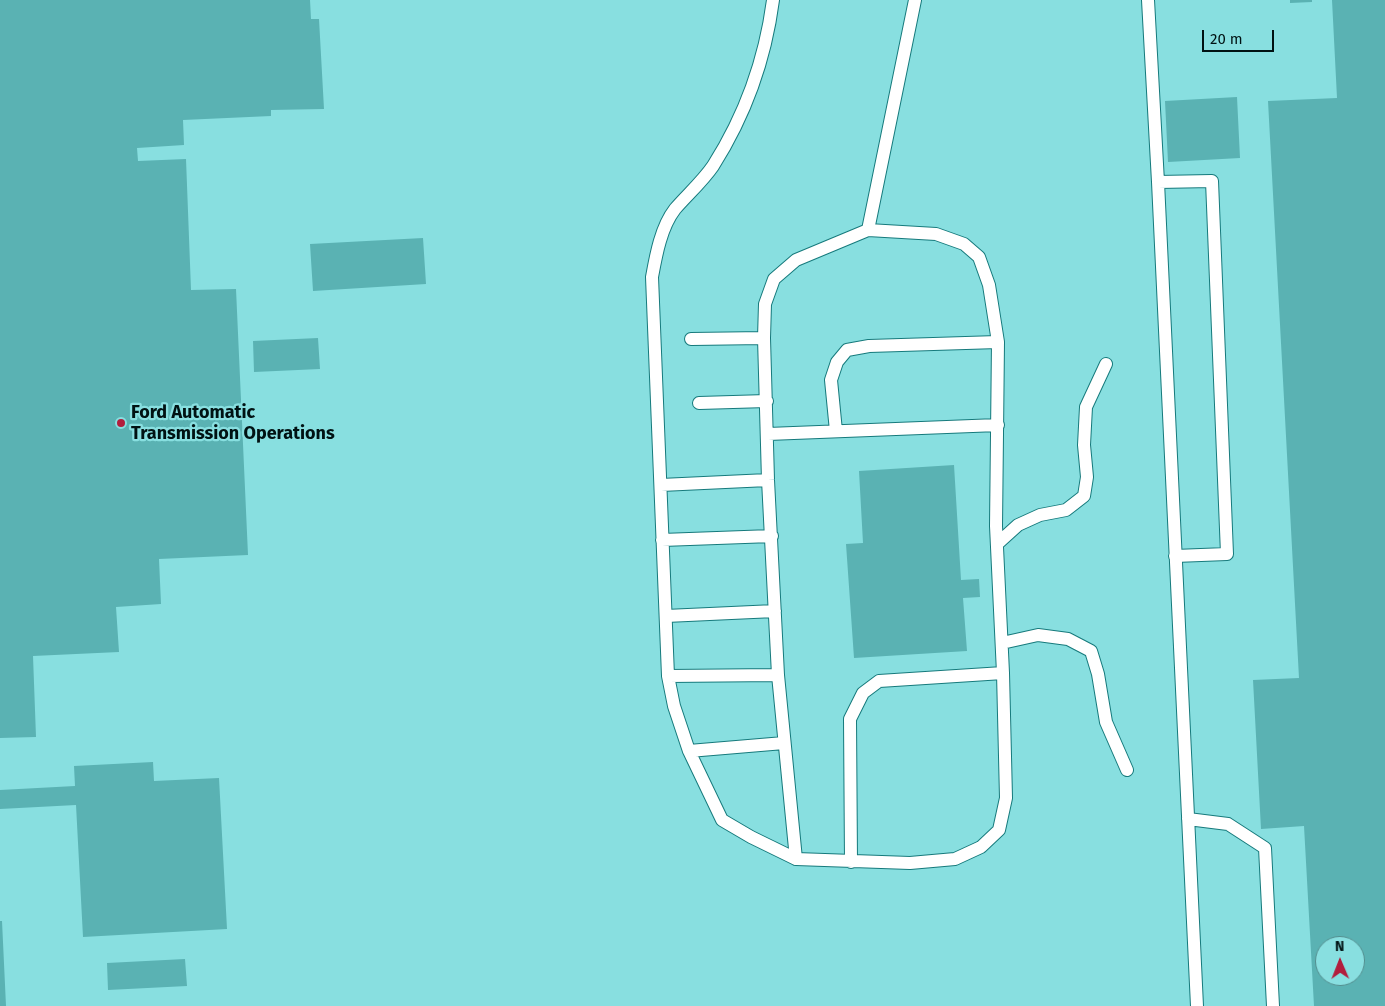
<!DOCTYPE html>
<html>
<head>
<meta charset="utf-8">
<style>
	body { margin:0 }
	#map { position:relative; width:1385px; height:1006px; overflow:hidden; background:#88dfe0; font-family:"Fira Sans",sans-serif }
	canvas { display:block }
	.north { position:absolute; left:1315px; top:936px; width:50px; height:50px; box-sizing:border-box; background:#88dfe0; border:1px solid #528d8e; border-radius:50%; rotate:359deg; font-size:14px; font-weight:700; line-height:20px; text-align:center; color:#001213 }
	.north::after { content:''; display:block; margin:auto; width:18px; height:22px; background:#b21e3d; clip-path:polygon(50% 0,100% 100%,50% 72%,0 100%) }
	.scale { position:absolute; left:1202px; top:30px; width:72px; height:22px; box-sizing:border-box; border:2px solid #001213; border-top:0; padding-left:6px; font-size:15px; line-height:18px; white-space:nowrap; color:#001213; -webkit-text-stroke:4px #88dfe0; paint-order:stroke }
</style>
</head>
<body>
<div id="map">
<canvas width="1385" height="1006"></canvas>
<div class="north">N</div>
<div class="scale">20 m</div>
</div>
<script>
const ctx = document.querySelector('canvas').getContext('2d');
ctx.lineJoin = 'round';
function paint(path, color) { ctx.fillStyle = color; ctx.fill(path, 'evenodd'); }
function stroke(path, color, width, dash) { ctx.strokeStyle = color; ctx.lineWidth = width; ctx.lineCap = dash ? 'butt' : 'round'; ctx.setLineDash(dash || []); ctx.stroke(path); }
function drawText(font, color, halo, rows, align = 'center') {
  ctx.font = font + ' "Fira Sans",sans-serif'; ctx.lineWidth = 4.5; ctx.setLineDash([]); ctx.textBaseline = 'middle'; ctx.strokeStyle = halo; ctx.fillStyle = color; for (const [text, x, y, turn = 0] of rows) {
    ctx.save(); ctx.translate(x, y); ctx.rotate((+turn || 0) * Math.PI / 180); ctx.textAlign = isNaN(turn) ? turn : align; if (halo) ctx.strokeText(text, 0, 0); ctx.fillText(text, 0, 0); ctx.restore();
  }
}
const building = new Path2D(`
	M0 0H310L311 19H319L324 109 271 110V116L183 120 184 145 137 148 138 161 186 159 191 290 236 289 248 555 159 559 161 604 116 607 119 652 33 656 36 737 0 738Z
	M1290 0H1312V2L1290 3Z
	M1332 0H1385V1006H1314L1304 826 1261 829 1253 680 1299 678 1268 101 1337 98ZM1325 946H1355V976H1325Z
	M1237 97 1240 158 1168 162 1165 101Z
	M423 238 426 284 313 291 310 244Z
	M318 338 320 369 254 372 253 341Z
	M954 465 961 580 979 579 980 597 963 598 967 651 854 658 846 544 863 543 859 471Z
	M153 762 154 781 219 778 227 929 83 937 76 805 0 809V790L75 786 74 766Z
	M0 921H2L6 1006H0Z
	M185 959 187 986 108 990 107 963Z`);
const lane = new Path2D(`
	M773 0C765 61 746 114 713 166 702 182 687 195 675 209 661 227 656 255 652 277L668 676 674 706 689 751 722 820 751 837 796 859 910 863 955 859 981 847 999 830 1006 798 1003 673 996 526 998 342 989 285 979 257 964 244 936 234 868 230 796 260 774 279 765 304 764 338 768 480 778 675 796 859
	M1148 0 1158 182 1197 1006
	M1158 182 1212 181 1227 554 1175 556
	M868 230 915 0
	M691 339 764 338
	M699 403 767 401
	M836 431 831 380 837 362 847 350 869 346 998 342
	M768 434 998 425
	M661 485 768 480
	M662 540 772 536
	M997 544 1018 525 1040 515 1066 510 1084 496 1087 477 1084 445 1086 407 1106 364
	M666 616 775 611
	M1002 643 1038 635 1068 639 1091 651 1098 674 1106 722 1127 770
	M668 676 778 675
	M689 751 784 743
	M1188 819 1228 824 1265 848 1273 1006
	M851 862 850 719 863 693 879 681 1003 673`);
const markers = [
	[121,423,5,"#b21e3d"]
];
const poiNames = [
	["Ford Automatic",131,413],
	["Transmission Operations",131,434]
];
paint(building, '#5ab2b3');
stroke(lane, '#167a7c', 14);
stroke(lane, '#fff', 12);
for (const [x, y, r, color] of markers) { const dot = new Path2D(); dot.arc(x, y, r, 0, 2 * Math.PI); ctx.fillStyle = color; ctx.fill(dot); stroke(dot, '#88dfe0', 2); }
drawText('bold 18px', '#001213', '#88dfe0', poiNames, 'left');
</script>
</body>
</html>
